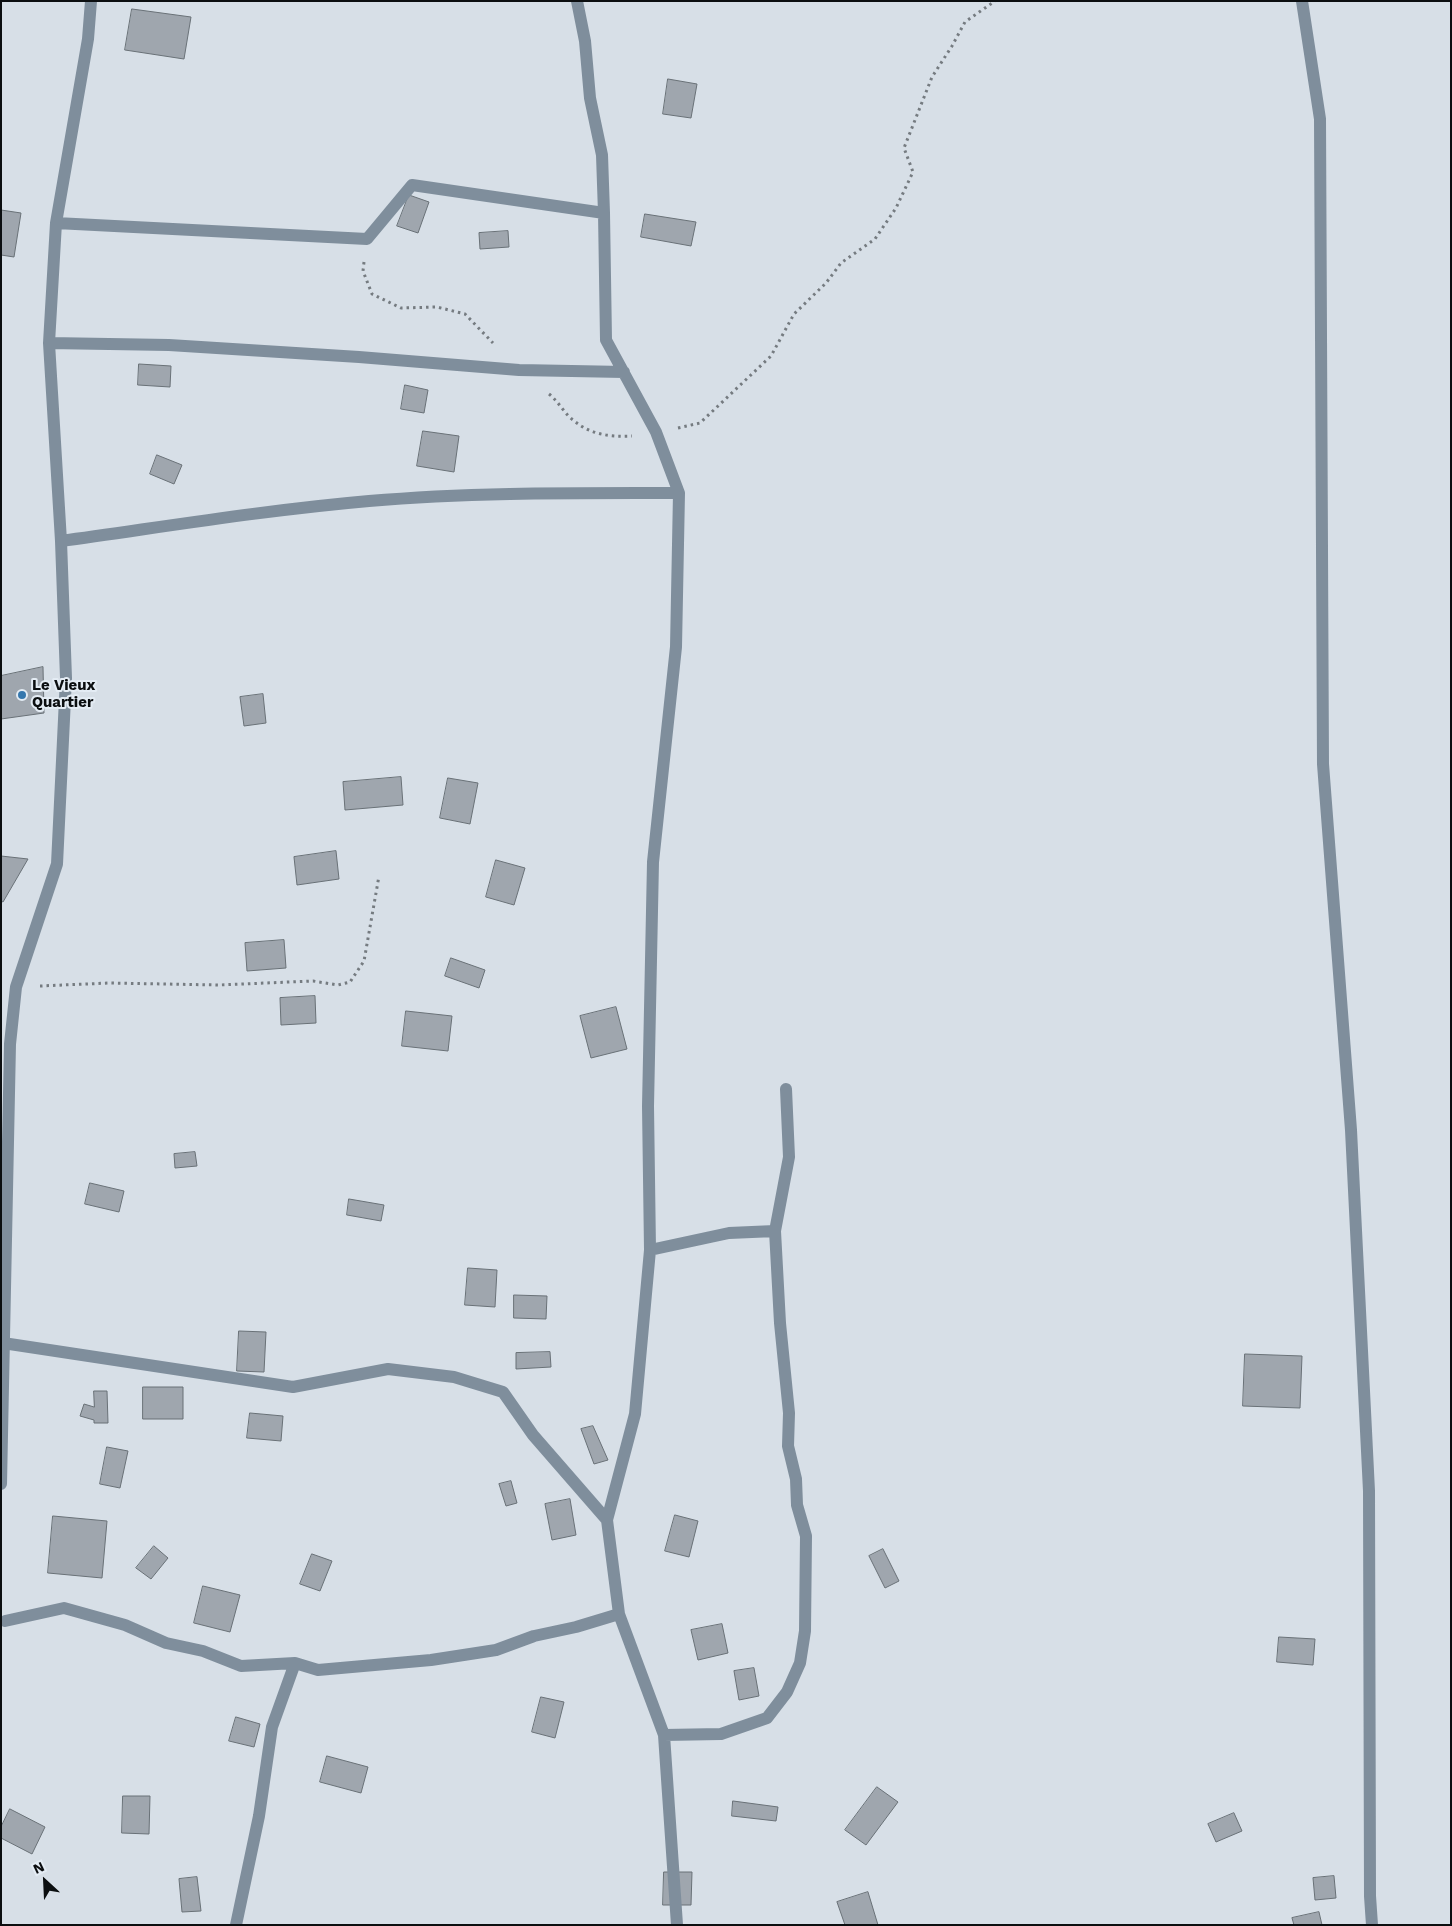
<!DOCTYPE html>
<html>
<head>
<meta charset="utf-8">
<style>
	body { margin:0 }
	#map { position:relative; width:1452px; height:1926px; overflow:hidden; background:#d7dfe7; font-family:"Work Sans",sans-serif }
	canvas { display:block }
	.frame { position:absolute; inset:0; border:2px solid #0b0e10; pointer-events:none }
	.north { position:absolute; left:20px; top:1856px; width:50px; height:50px; -webkit-text-stroke:4px #e4ecf4; paint-order:stroke; rotate:335deg; font-size:14px; font-weight:700; line-height:20px; text-align:center; color:#0b0e10 }
	.north::after { content:''; display:block; margin:auto; width:18px; height:22px; background:#0b0e10; clip-path:polygon(50% 0,100% 100%,50% 72%,0 100%) }
</style>
</head>
<body>
<div id="map">
<canvas width="1452" height="1926"></canvas>
<div class="frame"></div>
<div class="north">N</div>
</div>
<script>
const ctx = document.querySelector('canvas').getContext('2d');
ctx.lineJoin = 'round';
function paint(path, color) { ctx.fillStyle = color; ctx.fill(path, 'evenodd'); }
function stroke(path, color, width, dash) { ctx.strokeStyle = color; ctx.lineWidth = width; ctx.lineCap = dash ? 'butt' : 'round'; ctx.setLineDash(dash || []); ctx.stroke(path); }
function drawText(font, color, halo, rows, align = 'center') {
  ctx.font = font + ' "Work Sans",sans-serif'; ctx.lineWidth = 4; ctx.setLineDash([]); ctx.textBaseline = 'middle'; ctx.strokeStyle = halo; ctx.fillStyle = color; for (const [text, x, y, turn = 0] of rows) {
    ctx.save(); ctx.translate(x, y); ctx.rotate((+turn || 0) * Math.PI / 180); ctx.textAlign = isNaN(turn) ? turn : align; if (halo) ctx.strokeText(text, 0, 0); ctx.fillText(text, 0, 0); ctx.restore();
  }
}
const building = new Path2D(`
	M132 9 191 17 184 59 125 50Z
	M668 79 697 84 691 118 663 114Z
	M409 195 429 202 418 233 397 226Z
	M1 210 21 213 14 257 1 255Z
	M645 214 696 222 691 246 641 237Z
	M508 231 509 247 480 249 479 233Z
	M139 364 171 366 170 387 138 385Z
	M405 385 428 390 424 413 401 409Z
	M423 431 459 436 454 472 417 466Z
	M157 455 182 465 174 484 150 474Z
	M43 667 44 713 1 719V676Z
	M263 694 266 723 244 726 240 697Z
	M401 777 403 805 345 810 343 782Z
	M448 778 478 783 470 824 440 818Z
	M336 851 339 879 297 885 294 857Z
	M1 856 28 859 3 902 1 901Z
	M496 860 525 868 514 905 486 897Z
	M284 940 286 968 247 971 245 943Z
	M451 958 485 970 479 988 445 976Z
	M315 996 316 1023 281 1025 280 998Z
	M616 1007 627 1049 591 1058 580 1016Z
	M406 1011 452 1016 448 1051 402 1046Z
	M195 1152 197 1166 175 1168 174 1154Z
	M90 1183 124 1191 119 1212 85 1204Z
	M349 1199 384 1205 381 1221 347 1215Z
	M468 1268 497 1270 495 1307 465 1305Z
	M514 1295 547 1296 546 1319 514 1318Z
	M239 1331 266 1332 264 1372 237 1371Z
	M550 1352 551 1367 516 1369V1353Z
	M1245 1354 1302 1356 1300 1408 1243 1406Z
	M143 1387H183V1419H143Z
	M94 1391H107L108 1423H94V1420L80 1416 84 1404 94 1407Z
	M250 1413 283 1416 281 1441 247 1438Z
	M593 1426 608 1460 594 1464 581 1429Z
	M107 1447 128 1451 120 1488 100 1484Z
	M511 1481 517 1503 506 1506 499 1484Z
	M570 1499 576 1535 552 1540 545 1504Z
	M675 1515 698 1521 689 1557 665 1551Z
	M53 1516 107 1521 102 1578 48 1573Z
	M154 1546 168 1558 151 1579 136 1568Z
	M883 1549 899 1581 885 1588 869 1556Z
	M312 1554 332 1561 320 1591 300 1584Z
	M203 1586 240 1595 230 1632 194 1623Z
	M722 1624 728 1653 698 1660 691 1630Z
	M1279 1637 1315 1639 1313 1665 1277 1662Z
	M754 1668 759 1696 739 1700 734 1671Z
	M541 1697 564 1702 555 1738 532 1732Z
	M236 1717 260 1724 254 1747 229 1741Z
	M327 1756 368 1767 361 1793 320 1782Z
	M877 1787 898 1802 866 1845 845 1830Z
	M123 1796H150L149 1834 122 1833Z
	M733 1801 778 1807 776 1821 732 1816Z
	M10 1809 45 1827 32 1854 1 1838V1827Z
	M1234 1813 1242 1831 1216 1842 1208 1824Z
	M664 1872H692L691 1905H663Z
	M1334 1876 1336 1898 1315 1900 1313 1878Z
	M197 1877 201 1911 182 1912 179 1879Z
	M868 1892 878 1925H845L837 1902Z
	M1319 1912 1322 1925H1294L1292 1918Z`);
const path = new Path2D(`
	M364 262 363 271 372 294 401 308 437 307 465 314 493 343
	M549 394C559 402 564 413 573 420 591 435 610 437 632 436
	M678 428 700 423 771 356 794 314 826 283 841 263 875 239 896 208 913 172 904 148 932 77 952 46 965 22 995 1
	M40 986 109 983 219 985 313 981 338 985 350 982 364 961 379 876`);
const street = new Path2D(`
	M577 1 585 41 590 98 602 155 604 213
	M1302 1 1320 119 1323 764 1351 1130 1369 1491 1370 1896 1372 1925
	M56 223 367 239 412 185 604 213 606 340 656 432 679 493 676 647 653 862 648 1106 650 1250 635 1414 607 1520 619 1614 664 1735 677 1925
	M49 343 169 345 359 357 519 370 624 372
	M61 541C163 527 266 510 369 501 472 492 576 493 679 493
	M650 1250 729 1233 775 1231
	M3 1343 293 1387 388 1369 454 1377 503 1392 533 1435 607 1520
	M1 1484 10 1044 16 987 57 864 66 678 61 541 49 343 56 223 88 39 91 1
	M5 1621 64 1608 125 1625 166 1643 203 1651 241 1666 295 1663 318 1670 431 1660 496 1650 534 1636 576 1627 619 1614
	M664 1735 721 1734 767 1718 787 1692 800 1663 805 1631 806 1536 797 1505 796 1479 788 1446 789 1413 780 1323 775 1231 789 1157 786 1089
	M236 1925 259 1816 272 1727 295 1663`);
const markers = [
	[22,695,5,"#3577ad"]
];
const poiNames = [
	["Le Vieux",32,686],
	["Quartier",32,703]
];
paint(building, '#9fa6ae');
stroke(building, '#697177', 1);
stroke(path, '#757b80', 3, [2.5, 4]);
stroke(street, '#7f8e9c', 12);
for (const [x, y, r, color] of markers) { const dot = new Path2D(); dot.arc(x, y, r, 0, 2 * Math.PI); ctx.fillStyle = color; ctx.fill(dot); stroke(dot, '#e4ecf4', 2); }
drawText('bold 15px', '#0b0e10', '#e4ecf4', poiNames, 'left');
</script>
</body>
</html>
